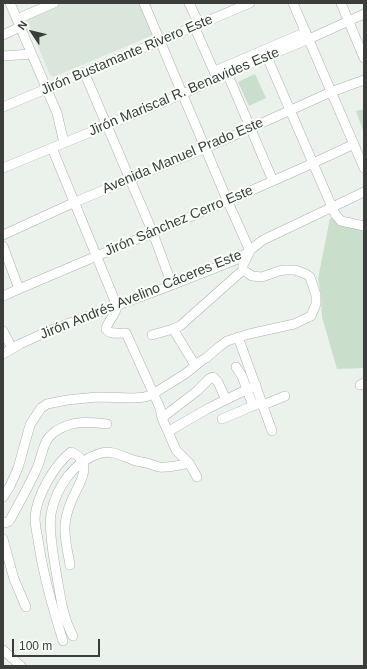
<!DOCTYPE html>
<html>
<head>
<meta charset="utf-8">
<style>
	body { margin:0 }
	#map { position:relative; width:367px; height:669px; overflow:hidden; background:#ebf2ec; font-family:Arial,sans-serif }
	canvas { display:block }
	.frame { position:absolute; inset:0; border:4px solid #3a3d3a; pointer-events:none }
	.north { position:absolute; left:12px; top:12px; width:40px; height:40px; -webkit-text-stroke:3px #fafffa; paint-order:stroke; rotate:305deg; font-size:11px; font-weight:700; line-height:16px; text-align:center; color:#3a3d3a }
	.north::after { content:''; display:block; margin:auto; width:14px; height:18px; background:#3a3d3a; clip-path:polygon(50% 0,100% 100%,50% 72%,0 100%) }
	.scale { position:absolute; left:12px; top:639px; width:88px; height:18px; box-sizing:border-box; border:2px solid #3a3d3a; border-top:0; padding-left:5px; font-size:12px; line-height:14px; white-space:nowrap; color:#3a3d3a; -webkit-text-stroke:3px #fafffa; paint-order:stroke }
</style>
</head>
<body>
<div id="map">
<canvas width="367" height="669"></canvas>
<div class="frame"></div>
<div class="north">N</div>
<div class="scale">100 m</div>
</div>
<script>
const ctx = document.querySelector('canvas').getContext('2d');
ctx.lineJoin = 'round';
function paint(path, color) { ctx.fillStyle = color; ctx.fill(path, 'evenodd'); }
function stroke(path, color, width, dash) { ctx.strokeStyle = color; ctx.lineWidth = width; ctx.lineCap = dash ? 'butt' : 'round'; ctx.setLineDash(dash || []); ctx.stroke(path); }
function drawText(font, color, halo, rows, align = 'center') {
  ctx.font = font + ' Arial,sans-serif'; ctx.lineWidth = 4; ctx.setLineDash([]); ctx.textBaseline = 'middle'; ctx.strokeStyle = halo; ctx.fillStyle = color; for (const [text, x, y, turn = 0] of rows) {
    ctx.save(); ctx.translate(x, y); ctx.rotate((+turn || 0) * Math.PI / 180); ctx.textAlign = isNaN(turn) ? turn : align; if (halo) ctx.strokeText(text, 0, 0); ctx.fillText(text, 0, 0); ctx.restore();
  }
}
const built = new Path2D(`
	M62 3H142L156 34 53 77 50 75 27 20 29 16Z`);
const green = new Path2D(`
	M255 74 266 98 249 106 238 82Z
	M364 109V133L356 111Z
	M330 218 364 227V368L337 369 322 317 321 296 318 279Z`);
const minor = new Path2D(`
	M10 3 57 113 64 143
	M189 3 199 24
	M293 3 364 168
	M341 3 364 58
	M17 19 54 3
	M194 26 216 76
	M3 35 20 27
	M264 50 335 214 341 221 364 226
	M3 56 32 54
	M215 71 306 32
	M84 72 153 233 172 285
	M227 73 273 181
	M3 107 250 3
	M52 148 117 306C116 315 108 320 106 329 110 335 119 333 126 333L160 408 162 418 176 450 189 463 197 477
	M3 168 183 94 227 73 309 39 364 14
	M3 235 75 202 206 148 331 92 364 80
	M3 246 19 289
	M3 296C120 245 239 199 354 144
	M173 329 195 365
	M3 331 12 348
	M152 335 173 329 180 326 243 270
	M238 337 272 431
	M3 354 20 344 51 330 172 285 240 258 263 240 364 192
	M236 367 242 376 253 406
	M360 385 364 383
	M263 405 285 396
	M162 418 197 391 209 379 213 377 218 382 226 400
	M222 419 262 402
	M169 431 209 408 256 385
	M3 497 10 486 18 468 30 425 41 408 47 404 67 400 97 397 134 398 145 397 153 394 185 374 201 361 206 358 219 347 227 341 249 334 294 324 311 316 316 304V295L310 277 306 274 295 270H284L279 271 262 277 252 276 243 270V265L250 251 228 202 144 3
	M3 523 8 522 10 520C19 503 29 486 37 468 41 459 42 450 46 442 48 437 52 434 56 431 72 420 89 422 107 424
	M3 539 14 579 26 607
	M73 636C64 620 61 601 58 583 55 566 48 530 51 514 56 487 74 461 101 453 112 450 122 456 133 460 138 462 145 462 150 464 153 465 156 466 159 467 169 468 179 465 189 463
	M63 641C53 609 44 578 39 546 38 537 35 527 35 518 36 497 54 465 71 452 92 461 83 478 75 493 70 503 66 514 65 525 64 538 68 552 70 565
	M3 650 21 666`);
const streetNames = [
	["Jirón Bustamante Rivero Este",127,55,-23],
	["Jirón Mariscal R. Benavides Este",184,92,-23],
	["Avenida Manuel Prado Este",183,156,-23],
	["Jirón Sánchez Cerro Este",179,221,-23],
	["Jirón Andrés Avelino Cáceres Este",141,295,-22]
];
paint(built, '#dae6db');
paint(green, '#c9decb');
stroke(minor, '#adb3ae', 10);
stroke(minor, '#fff', 9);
drawText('14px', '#3a3d3a', '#fafffa', streetNames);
</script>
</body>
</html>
